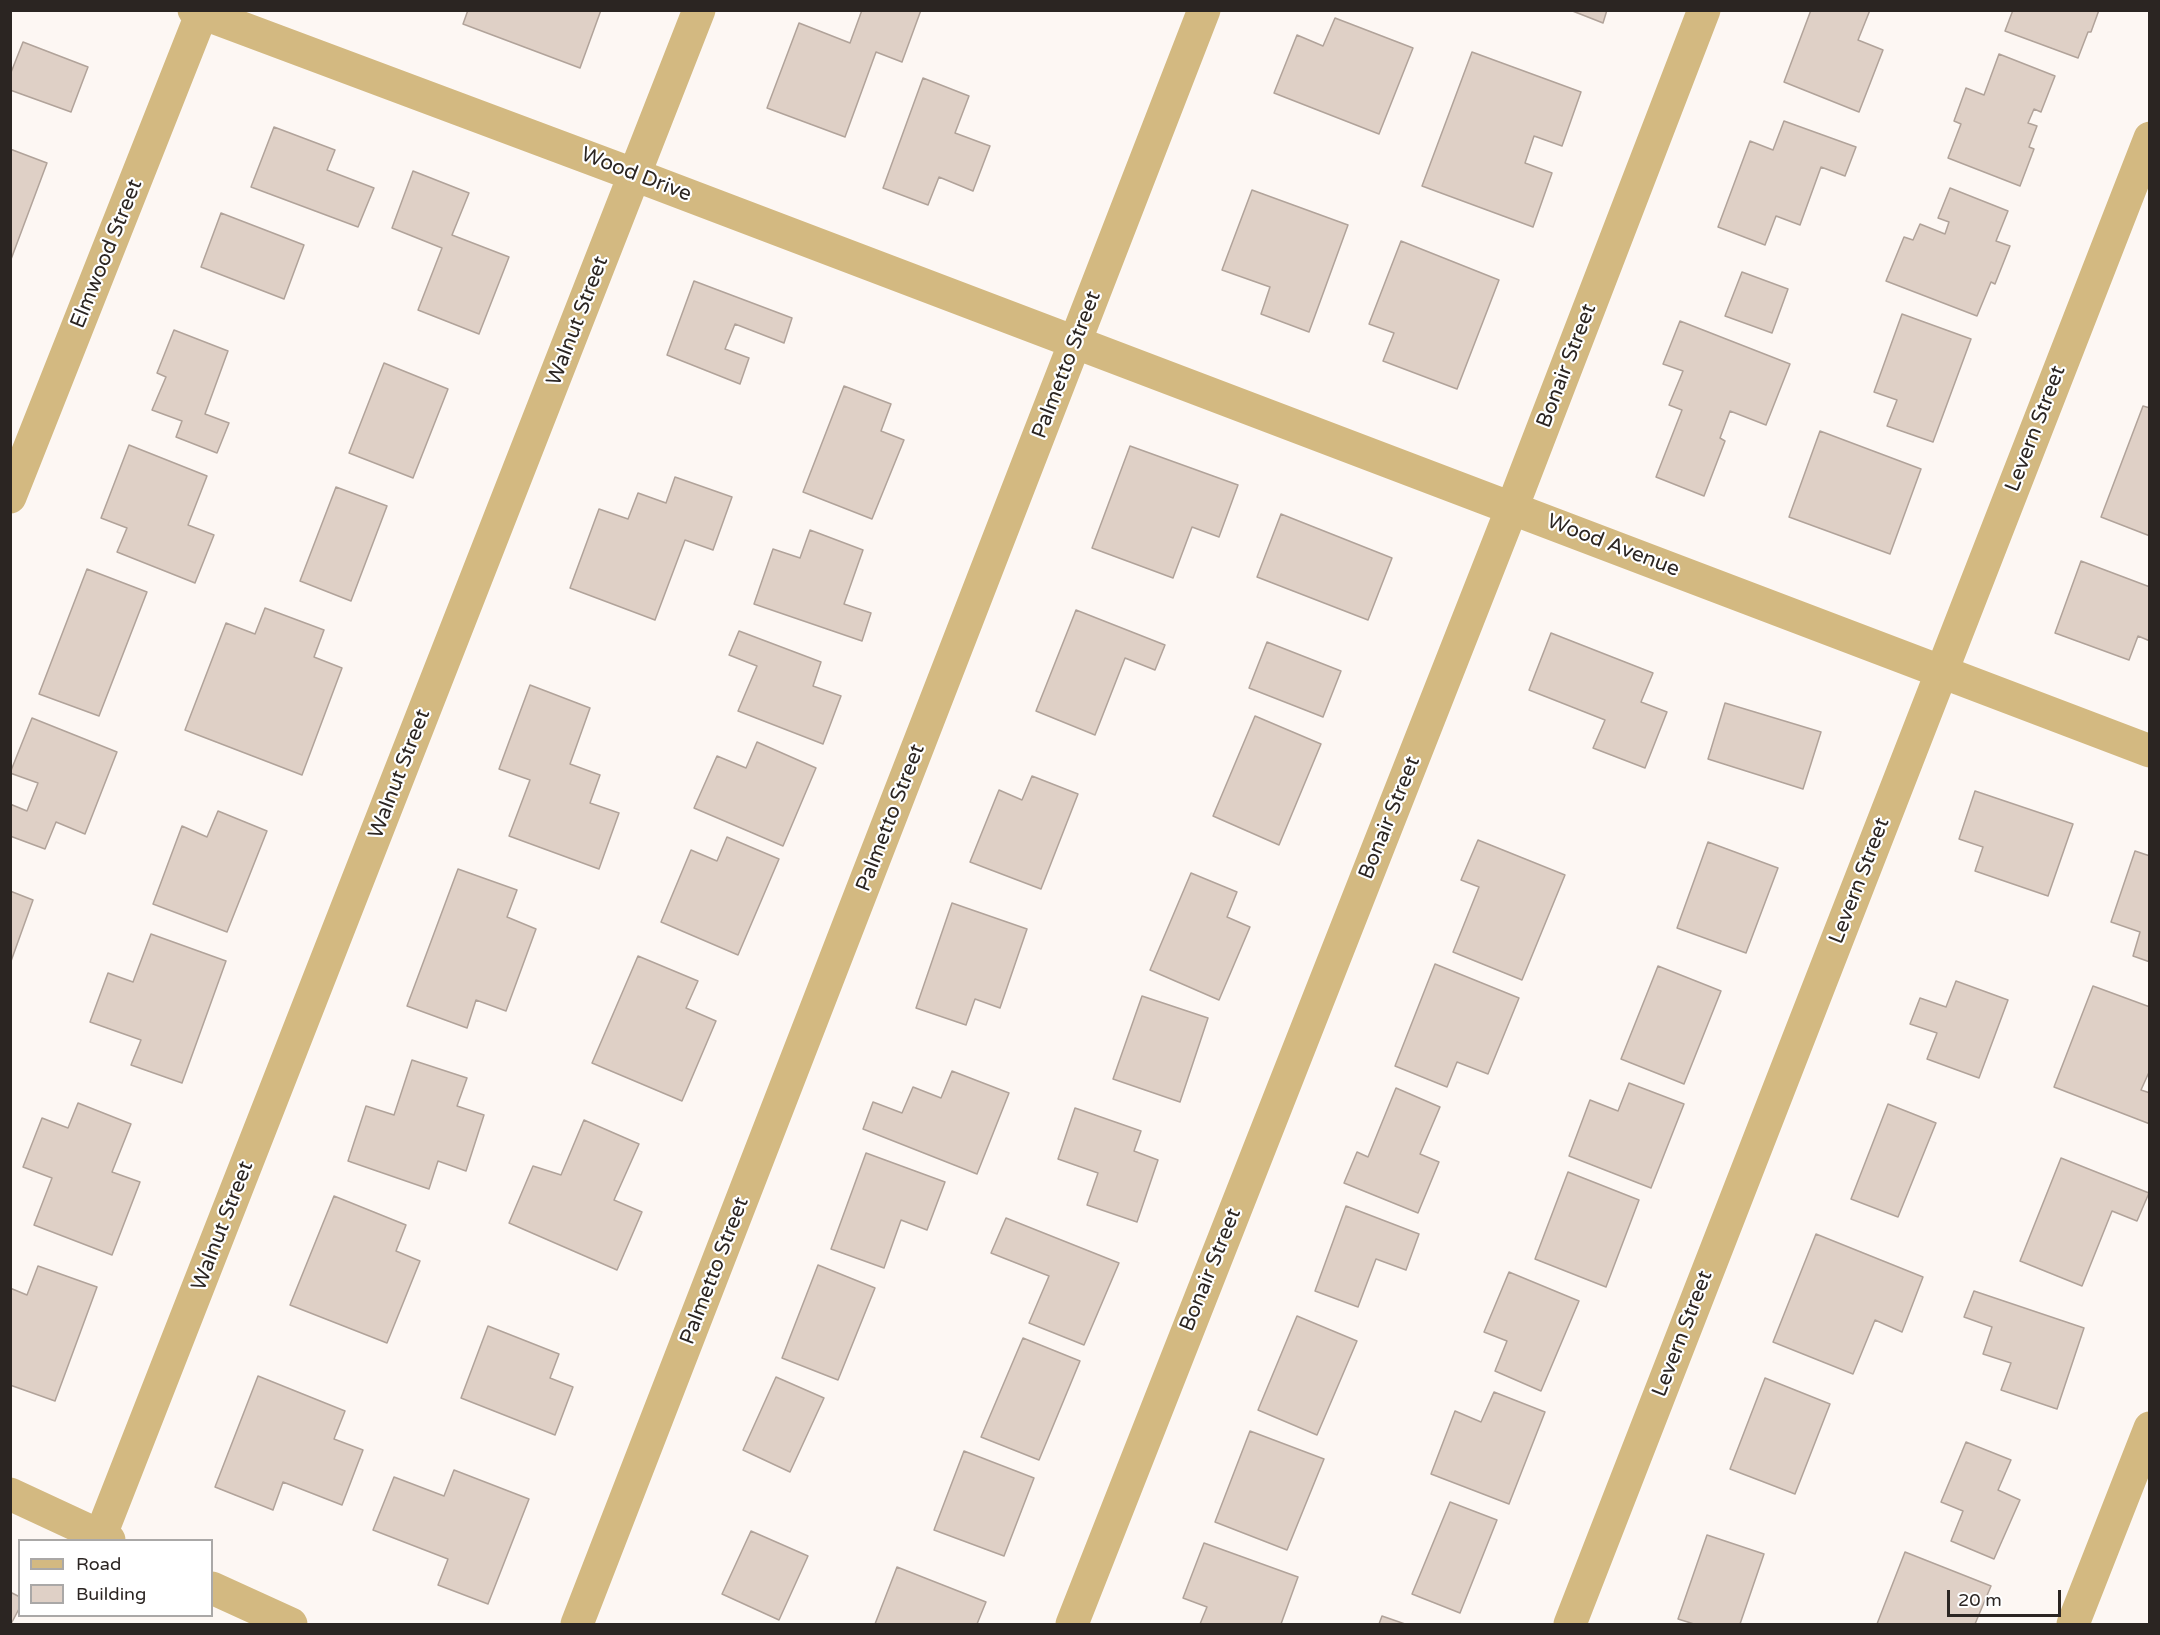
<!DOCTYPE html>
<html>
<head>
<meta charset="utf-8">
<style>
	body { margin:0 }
	#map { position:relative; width:2160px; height:1635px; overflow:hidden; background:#fdf7f3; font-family:"Varela Round",sans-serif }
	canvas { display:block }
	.frame { position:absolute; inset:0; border:12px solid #2b2522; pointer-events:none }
	.legend { position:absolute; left:18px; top:1539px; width:195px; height:78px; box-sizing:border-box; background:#fff; border:2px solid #aaa8a7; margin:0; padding:8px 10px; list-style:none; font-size:18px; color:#2b2522 }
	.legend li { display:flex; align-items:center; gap:12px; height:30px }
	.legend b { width:30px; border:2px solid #aaa8a7 }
	.scale { position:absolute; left:1947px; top:1590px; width:114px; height:27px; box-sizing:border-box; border:3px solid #2b2522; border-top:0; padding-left:8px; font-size:18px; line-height:21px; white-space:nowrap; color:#2b2522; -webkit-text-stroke:4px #fff; paint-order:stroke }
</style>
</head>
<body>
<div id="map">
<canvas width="2160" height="1635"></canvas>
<div class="frame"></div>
<ul class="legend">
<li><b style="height:8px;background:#d3b981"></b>Road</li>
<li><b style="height:16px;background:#dfd0c6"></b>Building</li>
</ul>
<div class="scale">20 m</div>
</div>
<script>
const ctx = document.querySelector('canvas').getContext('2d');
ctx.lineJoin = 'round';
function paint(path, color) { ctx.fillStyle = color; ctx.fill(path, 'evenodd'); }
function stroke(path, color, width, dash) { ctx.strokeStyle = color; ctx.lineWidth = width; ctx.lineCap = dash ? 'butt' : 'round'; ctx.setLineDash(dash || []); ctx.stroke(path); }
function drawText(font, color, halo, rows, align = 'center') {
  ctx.font = font + ' "Varela Round",sans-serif'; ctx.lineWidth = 4.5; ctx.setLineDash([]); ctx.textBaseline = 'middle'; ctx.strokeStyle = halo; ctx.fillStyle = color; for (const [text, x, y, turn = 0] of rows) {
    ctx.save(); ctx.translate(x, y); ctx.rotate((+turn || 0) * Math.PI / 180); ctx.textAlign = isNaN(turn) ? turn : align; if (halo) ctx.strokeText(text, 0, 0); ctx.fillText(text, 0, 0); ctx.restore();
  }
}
const building = new Path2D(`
	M468 10H601L580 68 463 24Z
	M862 10H921L902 62 876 52 845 137 767 108 799 23 850 43Z
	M1570 10H1607L1603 23Z
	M1811 10H1870L1858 40 1883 50 1859 112 1784 82Z
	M2013 10H2099L2091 32H2088L2078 58 2005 31Z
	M1335 18 1413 48 1379 134 1274 93 1297 35 1323 46Z
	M23 42 88 67 71 112 10 90V75Z
	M1472 52 1581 92 1562 146 1534 136 1525 163 1552 173 1533 227 1422 186Z
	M1999 54 2055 76 2041 112 2034 109 2028 123 2037 126 2029 147 2034 149 2020 186 1948 158 1961 124 1954 121 1966 88 1984 95Z
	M923 78 969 96 955 133 990 146 973 191 939 177 928 205 883 188Z
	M1784 121 1856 147 1845 176 1821 167 1800 225 1776 216 1765 245 1718 227 1750 141 1773 150Z
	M274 127 335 150 327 170 374 188 358 227 251 187Z
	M10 149 47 163 10 262Z
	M413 171 469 193 452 235 509 257 479 334 418 310 442 248 392 228Z
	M1950 188 2008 211 1996 241 2010 246 1995 284 1991 282 1977 316 1886 281 1904 237 1913 240 1920 224 1945 234 1949 222 1938 218Z
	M1252 190 1348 225 1309 332 1261 314 1270 287 1222 270Z
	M221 213 304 245 284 299 201 267Z
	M1401 241 1499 280 1457 389 1383 361 1394 333 1369 324Z
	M1742 272 1788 289 1772 333 1725 316Z
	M694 281 792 318 784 343 735 324 725 349 749 358 740 384 667 355Z
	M1902 314 1971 339 1933 442 1887 426 1897 400 1874 392Z
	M1680 321 1790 364 1766 425 1730 411 1720 438 1725 441 1704 496 1656 477 1682 410 1669 405 1683 371 1663 364Z
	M174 330 228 351 205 414 229 423 217 453 176 437 182 421 152 410 166 377 157 373Z
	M384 363 448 389 413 478 349 453Z
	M844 386 891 404 881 431 904 440 872 519 803 492Z
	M2143 406 2150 408V536L2101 517Z
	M1820 431 1921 469 1890 554 1789 517Z
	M129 445 207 476 188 525 214 535 195 583 117 552 127 528 101 518Z
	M1130 446 1238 485 1219 537 1192 527 1173 578 1092 548Z
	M675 477 732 497 713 550 685 540 655 620 570 588 599 509 628 519 638 493 666 503Z
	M336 487 387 506 351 601 300 581Z
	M1281 514 1392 558 1368 620 1257 577Z
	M810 530 863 550 844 604 871 613 862 641 754 604 773 549 800 558Z
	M2081 561 2150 587V641L2138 636 2129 660 2055 633Z
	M87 569 147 592 99 716 39 694Z
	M265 608 324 630 314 657 342 668 302 775 185 730 226 623 255 634Z
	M1076 610 1165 645 1155 670 1125 658 1095 735 1036 711Z
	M739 631 821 662 813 686 841 696 823 744 738 711 757 666 729 655Z
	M1551 633 1653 673 1641 702 1667 712 1645 768 1593 748 1605 720 1529 690Z
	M1267 642 1341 671 1323 717 1249 688Z
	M530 685 590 708 570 764 600 775 590 803 619 813 599 869 509 836 530 780 499 769Z
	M1725 703 1821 732 1803 789 1708 759Z
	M1255 716 1321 744 1279 845 1213 816Z
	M32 718 117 752 85 834 56 822 45 849 10 836V804L27 811 38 783 10 773Z
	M757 742 816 768 783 846 694 808 717 756 746 768Z
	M1032 776 1078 794 1041 889 970 862 999 790 1022 800Z
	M1975 791 2073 824 2048 896 1975 871 1983 847 1959 839Z
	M218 811 267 831 227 932 153 904 182 826 207 837Z
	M727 837 779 859 738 955 661 922 691 850 717 861Z
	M1478 840 1565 875 1522 980 1453 952 1479 887 1461 880Z
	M1708 842 1778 868 1746 953 1677 928Z
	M2135 851 2150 856V962L2133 956 2140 932 2111 922Z
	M458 869 517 890 507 917 536 929 506 1011 476 1000 467 1028 407 1006Z
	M1191 873 1237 892 1227 917 1250 927 1219 1000 1150 970Z
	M10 891 33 900 10 964Z
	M952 903 1027 929 1000 1008 975 999 966 1025 916 1008Z
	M151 934 226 961 182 1083 131 1065 141 1040 90 1022 108 973 133 982Z
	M638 956 698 981 686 1008 716 1021 682 1101 592 1063Z
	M1435 964 1519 998 1488 1074 1457 1062 1447 1087 1395 1066Z
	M1658 966 1721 991 1684 1084 1621 1059Z
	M1956 981 2008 1000 1979 1078 1927 1059 1937 1033 1910 1024 1920 998 1946 1007Z
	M2093 986 2150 1007V1070L2141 1090 2150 1093V1124L2054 1087Z
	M1142 996 1208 1018 1180 1102 1113 1079Z
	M412 1060 467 1078 457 1106 484 1115 466 1171 438 1161 429 1189 348 1161 366 1106 394 1115Z
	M952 1071 1009 1093 977 1174 863 1129 873 1102 902 1113 913 1087 941 1098Z
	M1629 1083 1684 1104 1651 1188 1569 1156 1590 1100 1618 1111Z
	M1396 1088 1440 1107 1420 1154 1439 1162 1418 1213 1344 1183 1357 1152 1368 1157Z
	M78 1103 131 1124 112 1172 140 1182 112 1255 34 1225 52 1178 23 1167 42 1118 68 1128Z
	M1888 1104 1936 1123 1898 1217 1851 1199Z
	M1075 1108 1141 1131 1134 1151 1158 1160 1137 1222 1087 1205 1098 1173 1058 1159Z
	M584 1120 639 1144 614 1200 642 1212 617 1270 509 1223 533 1166 561 1175Z
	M866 1153 945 1182 927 1230 901 1220 884 1268 831 1249Z
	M2061 1158 2149 1193 2137 1221 2112 1211 2082 1286 2020 1261Z
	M1568 1172 1639 1200 1606 1287 1535 1259Z
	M334 1196 406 1225 396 1251 420 1261 387 1343 290 1305Z
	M1346 1206 1419 1234 1406 1270 1376 1259 1358 1307 1315 1291Z
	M1006 1218 1119 1263 1084 1345 1029 1323 1049 1276 991 1253Z
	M1816 1234 1923 1277 1902 1332 1875 1320 1853 1374 1773 1342Z
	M818 1265 875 1288 838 1380 782 1358Z
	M38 1266 97 1287 55 1401 10 1385V1288L27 1295Z
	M1509 1272 1579 1301 1541 1391 1495 1371 1507 1341 1484 1332Z
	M1974 1291 2084 1328 2057 1409 2001 1390 2011 1363 1983 1354 1992 1327 1964 1317Z
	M1297 1316 1357 1341 1317 1435 1258 1410Z
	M488 1326 559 1354 550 1378 573 1387 555 1435 461 1398Z
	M1023 1338 1080 1361 1039 1460 981 1437Z
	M258 1376 345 1411 334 1439 363 1450 342 1505 283 1482 273 1510 215 1487Z
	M776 1377 824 1398 790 1472 743 1450Z
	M1765 1378 1830 1404 1795 1494 1730 1469Z
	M1494 1392 1545 1412 1509 1504 1431 1474 1455 1411 1481 1422Z
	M1250 1431 1324 1459 1287 1550 1215 1522Z
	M1966 1442 2011 1460 1998 1490 2020 1500 1994 1559 1951 1541 1963 1511 1941 1502Z
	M964 1451 1034 1478 1004 1556 934 1530Z
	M454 1470 529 1499 488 1604 438 1585 448 1559 373 1530 394 1477 444 1496Z
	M1450 1502 1497 1520 1460 1613 1412 1594Z
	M751 1531 808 1556 779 1620 722 1594Z
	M1707 1535 1764 1554 1740 1624H1694L1678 1619Z
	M1204 1543 1298 1577 1281 1624H1200L1207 1607 1183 1598Z
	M1905 1552 1991 1586 1975 1624H1877Z
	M897 1567 986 1602 977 1624H875Z
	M10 1592 20 1597V1607L11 1624Z
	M1382 1616 1405 1624H1379Z`);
const minor = new Path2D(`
	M194 10 635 175 2150 751
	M10 497 203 10
	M10 1494 109 1540
	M100 1537 699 10
	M212 1588 291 1624
	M577 1624 1204 10
	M1072 1624 1512 508 1704 10
	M1570 1624 2150 138
	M2073 1624 2150 1428`);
const streetNames = [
	["Wood Drive",636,175,21],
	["Elmwood Street",107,254,-68],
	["Walnut Street",578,321,-69],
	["Palmetto Street",1067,365,-69],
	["Bonair Street",1567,366,-69],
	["Levern Street",2036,429,-69],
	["Wood Avenue",1613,546,21],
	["Walnut Street",400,774,-69],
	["Palmetto Street",891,818,-69],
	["Bonair Street",1390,818,-68],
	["Levern Street",1860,881,-69],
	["Walnut Street",223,1226,-69],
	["Bonair Street",1211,1270,-68],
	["Palmetto Street",715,1271,-69],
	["Levern Street",1683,1334,-69]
];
paint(building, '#dfd0c6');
stroke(building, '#b1a39a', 1.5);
stroke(minor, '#d3b981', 33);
drawText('21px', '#2b2522', '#fff', streetNames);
</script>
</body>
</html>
